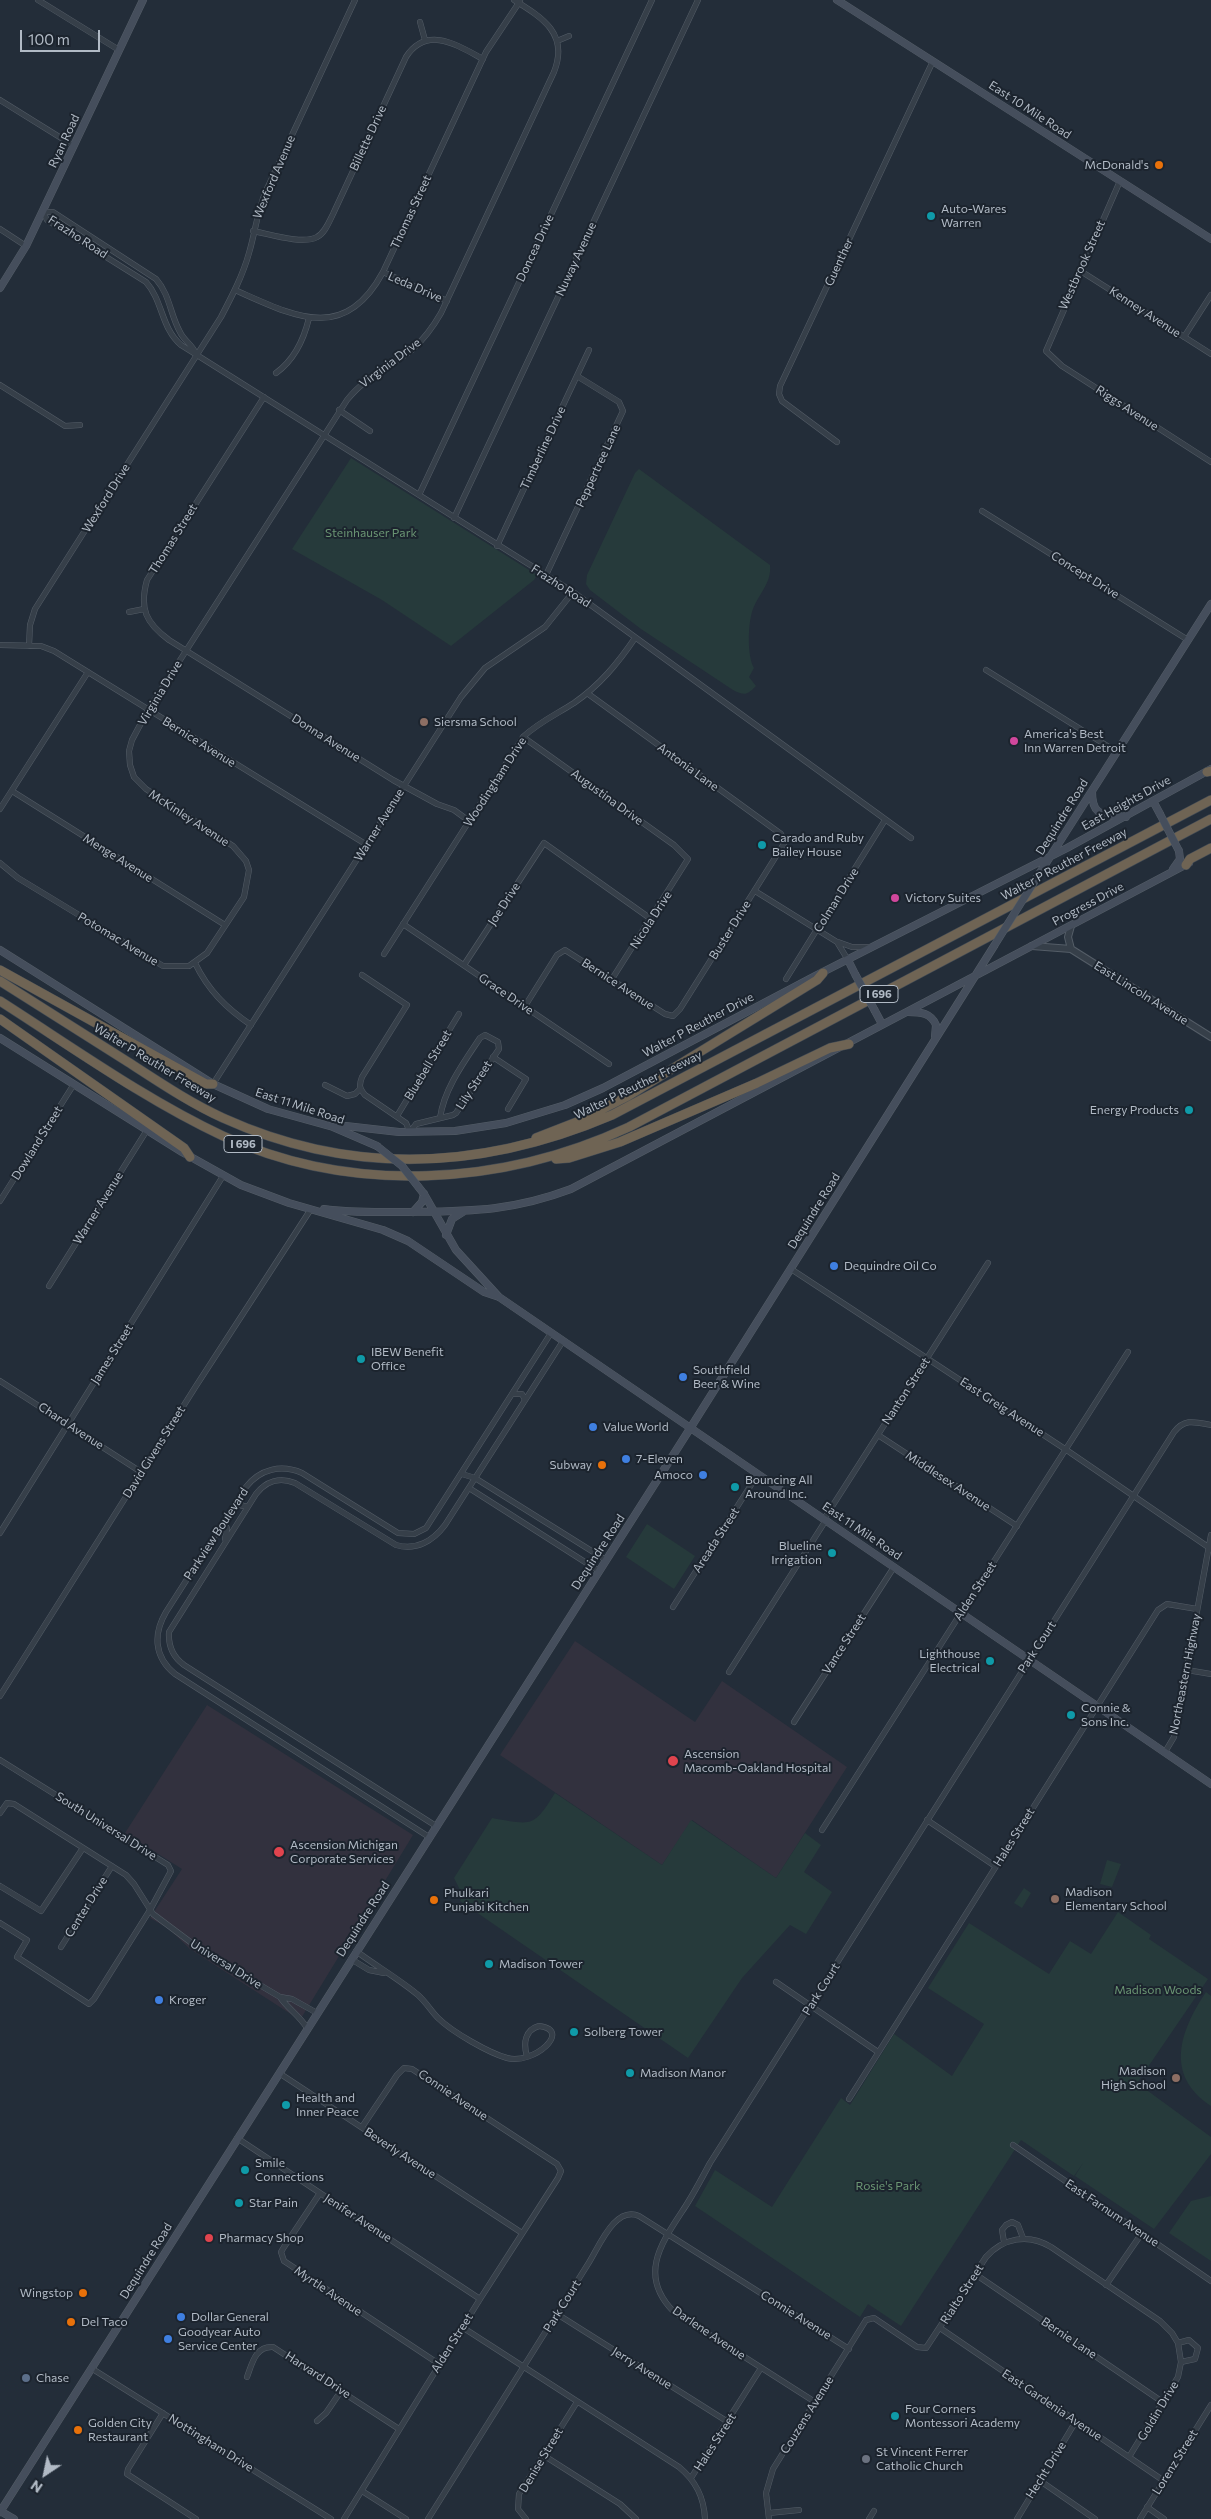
<!DOCTYPE html>
<html>
<head>
<meta charset="utf-8">
<style>
	body { margin:0 }
	#map { position:relative; width:1211px; height:2519px; overflow:hidden; background:#232d39; font-family:Commissioner,sans-serif }
	canvas { display:block }
	.north { position:absolute; left:20px; top:2449px; width:50px; height:50px; -webkit-text-stroke:4px #1c242e; paint-order:stroke; rotate:214deg; font-size:14px; font-weight:700; line-height:20px; text-align:center; color:#b1bac5 }
	.north::after { content:''; display:block; margin:auto; width:18px; height:22px; background:#b1bac5; clip-path:polygon(50% 0,100% 100%,50% 72%,0 100%) }
	.scale { position:absolute; left:20px; top:30px; width:80px; height:22px; box-sizing:border-box; border:2px solid #b1bac5; border-top:0; padding-left:6px; font-size:15px; line-height:18px; white-space:nowrap; color:#b1bac5; -webkit-text-stroke:4px #1c242e; paint-order:stroke }
</style>
</head>
<body>
<div id="map">
<canvas width="1211" height="2519"></canvas>
<div class="north">N</div>
<div class="scale">100 m</div>
</div>
<script>
const ctx = document.querySelector('canvas').getContext('2d');
ctx.lineJoin = 'round';
function paint(path, color) { ctx.fillStyle = color; ctx.fill(path, 'evenodd'); }
function stroke(path, color, width, dash) { ctx.strokeStyle = color; ctx.lineWidth = width; ctx.lineCap = dash ? 'butt' : 'round'; ctx.setLineDash(dash || []); ctx.stroke(path); }
function drawText(font, color, halo, rows, align = 'center') {
  ctx.font = font + ' Commissioner,sans-serif'; ctx.lineWidth = 4; ctx.setLineDash([]); ctx.textBaseline = 'middle'; ctx.strokeStyle = halo; ctx.fillStyle = color; for (const [text, x, y, turn = 0] of rows) {
    ctx.save(); ctx.translate(x, y); ctx.rotate((+turn || 0) * Math.PI / 180); ctx.textAlign = isNaN(turn) ? turn : align; if (halo) ctx.strokeText(text, 0, 0); ctx.fillText(text, 0, 0); ctx.restore();
  }
}
const medical = new Path2D(`
	M575 1641 695 1722 722 1681 847 1767 776 1878 692 1820 662 1865 500 1755Z
	M207 1705 413 1835 300 2020 190 1949 169 1929 150 1918 182 1869 125 1833Z`);
const green = new Path2D(`
	M351 458 537 575 534 580 451 646 382 600 292 549Z
	M639 469 770 565C772 584 757 595 752 612 748 625 747 656 754 668L749 677 756 686C747 695 745 696 733 690L641 629 590 590 586 584 587 575 635 473Z
	M647 1524 695 1556 674 1589 626 1557Z
	M555 1793 662 1865 691 1820 776 1878 805 1833 821 1845 804 1872 832 1892 806 1934 790 1925 742 1978 688 2058 460 1901 463 1896 454 1878 492 1818C533 1825 533 1828 555 1793Z
	M1107 1860 1121 1864 1112 1887 1100 1884Z
	M1024 1888 1031 1893 1022 1908 1014 1903Z
	M1118 1912 1151 1935 1149 1939 1208 1979 1137 2083 1211 2137V2154L1154 2229 1075 2176 1083 2163 1074 2176 1021 2140 901 2326 868 2304 860 2317 695 2206 715 2170 772 2207 841 2098 850 2105 894 2034 952 2076 984 2024 928 1988 969 1923 1049 1974 1070 1941 1091 1954Z
	M1206 1992 1211 1996V2106C1164 2075 1180 2031 1206 1992Z
	M1211 2196V2261L1169 2233 1191 2201Z`);
const minor = new Path2D(`
	M38 0 119 50
	M420 22 425 40
	M557 41 569 36
	M0 100 74 146
	M1120 181 1046 351 1062 366 1211 462
	M43 212 47 220 146 282C163 301 161 328 181 345L573 592 911 838
	M43 212H53L156 279C170 295 170 314 180 332 184 341 193 345 196 354
	M0 229 26 246
	M253 231C269 234 303 245 317 237 325 233 329 222 333 214L406 57C427 25 457 45 483 59
	M1079 270 1211 354
	M383 272 447 301
	M235 290C294 316 344 344 383 272L486 52 520 1
	M1184 337 1211 295
	M276 373C294 360 304 339 309 318
	M0 385 65 426 80 425
	M264 397 147 580C139 609 146 623 169 640L393 780 437 804 454 810 469 821
	M339 410 370 431
	M837 442 782 401 779 394 780 386 933 61
	M419 495 652 0
	M982 511 1188 640
	M454 518 698 0
	M497 546 589 350
	M546 575 623 411 619 402 577 376
	M129 612 144 609
	M0 645 41 646 54 651 367 845
	M29 646 30 625 35 609 221 317C232 296 243 275 249 253 255 233 257 213 265 193L355 0
	M986 670 1117 752
	M523 737 674 845 688 859 612 979
	M12 791 225 925
	M0 809 88 672
	M0 863 18 878 163 966H189L207 953 244 897 249 870 246 861 233 846 146 789 134 777 130 765 129 751 132 740 148 710 347 400C366 376 389 368 412 350 424 339 433 327 441 313L554 72C569 34 543 18 514 0
	M755 891 837 942 848 960
	M403 924 609 1064
	M838 942 852 947H869
	M384 954 523 737C539 722 557 714 574 703 600 685 618 663 635 638
	M195 963C208 990 226 1008 251 1025
	M464 965 544 843 651 919
	M362 975 407 1005 362 1077C359 1085 359 1088 365 1095L406 1123 410 1132
	M786 979 885 820
	M525 1006 557 955 565 950 665 1014 673 1016 680 1009 785 842 781 834 587 693
	M493 1057 526 1079 508 1109
	M213 1084 461 697 485 668 545 627 573 592
	M325 1085 347 1096 355 1094 360 1089
	M397 1116 459 1014
	M410 1132 416 1124 453 1115 456 1113 499 1049 498 1042 485 1035 480 1038C464 1062 444 1089 440 1118
	M0 1201 74 1084
	M791 1269 1065 1449 1211 1549
	M49 1286 147 1130
	M0 1381 141 1472
	M514 1394H522L525 1400
	M878 1435 1017 1526
	M462 1474 475 1478 606 1560
	M469 1488 599 1571
	M239 1499 242 1506H248
	M824 1519 988 1263
	M223 1523 227 1528 225 1539
	M0 1533 223 1176
	M673 1607 758 1474
	M1187 1670 1211 1674
	M729 1672 826 1520
	M0 1696 196 1386 311 1209
	M794 1722 894 1567
	M1165 1752 1174 1737 1211 1535
	M0 1760 168 1865 171 1871 150 1910 94 1999 89 2004 17 1957 27 1940 0 1923
	M0 1813 7 1803 14 1804 126 1875 134 1884 153 1914 201 1950 280 1997
	M927 1820 995 1866
	M436 1826 184 1665C173 1657 168 1647 169 1632L256 1494C266 1481 280 1477 295 1483L396 1545C416 1551 433 1541 445 1525L563 1341
	M822 1830 1128 1352
	M429 1837 175 1674C154 1657 153 1634 166 1612L246 1487C260 1469 281 1464 302 1473L398 1533 414 1534 426 1528 551 1333
	M0 1886 41 1911 83 1848
	M61 1947 112 1866
	M356 1951C376 1966 399 1979 418 1995 426 2002 431 2011 438 2018 452 2032 489 2053 507 2058 534 2065 573 2030 539 2026 525 2030 523 2043 527 2056
	M351 1959 369 1970 384 1973
	M776 1982 878 2052
	M307 2028C299 2015 288 2009 280 1997L292 1999 317 2013
	M279 2073 522 2233
	M849 2099 1158 1610 1167 1604 1197 1609
	M237 2138 480 2299
	M1013 2145 1211 2281
	M320 2193 284 2247 281 2252 284 2261 439 2364
	M1004 2242 1002 2230 1006 2225 1012 2222 1018 2225 1023 2238
	M975 2274 1164 2403
	M1106 2285 1142 2233
	M557 2314 728 2422
	M462 2327 679 2467C696 2481 704 2497 705 2519
	M940 2328 1164 2481
	M1178 2343 1189 2340 1198 2348 1195 2359 1181 2362
	M91 2368 331 2519
	M247 2377C252 2364 255 2346 273 2347L399 2429
	M815 2402 674 2312C637 2275 662 2242 685 2207 694 2193 702 2178 710 2163L1174 1432C1185 1418 1195 1422 1211 1425
	M163 2413 128 2469 127 2474 196 2519
	M317 2421 326 2413 341 2391
	M543 2455 620 2504 636 2519
	M691 2478 761 2368
	M1039 2480 1095 2519
	M362 2491 406 2519
	M1147 2507 1164 2519
	M769 2513 799 2510
	M344 2519 480 2299 558 2178 561 2171 557 2164 412 2069 404 2068 397 2075 362 2127
	M428 2519 588 2264C599 2247 615 2205 639 2216L849 2349
	M526 2519 518 2509 519 2494 577 2402
	M769 2519 766 2493 773 2469 866 2320 874 2318 917 2347 926 2348 986 2257C1003 2238 1028 2233 1051 2247L1160 2321 1172 2333 1178 2343 1181 2362 1178 2377 1129 2457
	M869 2519 874 2511
	M1017 2519 1076 2421
	M1140 2519 1211 2405`);
const tertiary = new Path2D(`
	M1071 926 1068 937 1071 949
	M1032 946 1071 949 1211 1037`);
const secondary = new Path2D(`
	M837 0 1211 239
	M0 288 26 246 143 0
	M1092 791C1092 818 1104 814 1126 817
	M1153 801 1160 814
	M1173 869 1180 859 1179 851
	M1034 882 1211 604
	M0 950 213 1084 268 1109 333 1127 377 1146
	M848 960 855 974
	M875 1011 882 1024
	M908 1012C921 1012 931 1013 936 1025L935 1036
	M0 1038 182 1152 241 1185 289 1203 383 1230 408 1241 484 1292 499 1297 1211 1784
	M333 1127 346 1126 399 1132 455 1131 506 1123 565 1105 603 1088 815 976 1067 848 1211 769
	M424 1194 456 1250 499 1297
	M324 1209C350 1213 378 1212 405 1212 468 1211 510 1212 571 1189L1189 863
	M413 1212 422 1202 424 1194
	M446 1235 452 1219 463 1212
	M0 2511 14 2519
	M0 2512 691 1427 994 946`);
const motorway = new Path2D(`
	M1207 772 1211 771
	M1186 865 1190 859 1211 848
	M0 970 186 1073 206 1084H213
	M0 981C43 1008 85 1035 128 1062 159 1082 190 1103 223 1118 353 1177 483 1170 612 1115L1211 800
	M0 1001C72 1047 146 1100 223 1136 352 1195 502 1186 629 1127L1211 819
	M0 1019 184 1148 190 1157
	M536 1138 577 1122 628 1096 817 980 823 973
	M556 1159 569 1158 620 1142 757 1083 830 1048 849 1044`);
const secondaryBridge = new Path2D(`
	M1160 814 1179 851
	M994 946 1034 882
	M855 974 875 1011
	M377 1146 402 1166 424 1194`);
const markers = [
	[1159,165,5,"#e8710a"],
	[931,216,5,"#0f9aa8"],
	[424,722,5,"#8d6e63"],
	[1014,741,5,"#d1479c"],
	[762,845,5,"#0f9aa8"],
	[895,898,5,"#d1479c"],
	[1189,1110,5,"#0f9aa8"],
	[834,1266,5,"#3f7fe0"],
	[361,1359,5,"#0f9aa8"],
	[683,1377,5,"#3f7fe0"],
	[593,1427,5,"#3f7fe0"],
	[626,1459,5,"#3f7fe0"],
	[602,1465,5,"#e8710a"],
	[703,1475,5,"#3f7fe0"],
	[735,1487,5,"#0f9aa8"],
	[832,1553,5,"#0f9aa8"],
	[990,1661,5,"#0f9aa8"],
	[1071,1715,5,"#0f9aa8"],
	[673,1761,6,"#e0444e"],
	[279,1852,6,"#e0444e"],
	[1055,1899,5,"#8d6e63"],
	[434,1900,5,"#e8710a"],
	[489,1964,5,"#0f9aa8"],
	[159,2000,5,"#3f7fe0"],
	[574,2032,5,"#0f9aa8"],
	[630,2073,5,"#0f9aa8"],
	[1176,2078,5,"#8d6e63"],
	[286,2105,5,"#0f9aa8"],
	[245,2170,5,"#0f9aa8"],
	[239,2203,5,"#0f9aa8"],
	[209,2238,5,"#e0444e"],
	[83,2293,5,"#e8710a"],
	[181,2317,5,"#3f7fe0"],
	[71,2322,5,"#e8710a"],
	[168,2339,5,"#3f7fe0"],
	[26,2378,5,"#5c6f8a"],
	[895,2416,5,"#0f9aa8"],
	[78,2430,5,"#e8710a"],
	[866,2459,5,"#6b7280"]
];
const shields = [
	[879,994,38],
	[243,1144,38]
];
const shieldNames = [
	["I 696",879,994],
	["I 696",243,1144]
];
const streetNames = [
	["East 10 Mile Road",1030,110,33],
	["Billette Drive",368,138,-65],
	["Ryan Road",64,141,-65],
	["Wexford Avenue",274,177,-67],
	["Thomas Street",411,212,-65],
	["Frazho Road",78,237,33],
	["Doncea Drive",535,248,-65],
	["Nuway Avenue",576,259,-65],
	["Guenther",839,262,-65],
	["Westbrook Street",1082,265,-66],
	["Leda Drive",415,287,24],
	["Kenney Avenue",1145,312,33],
	["Virginia Drive",390,363,-37],
	["Riggs Avenue",1127,408,33],
	["Timberline Drive",543,448,-65],
	["Peppertree Lane",598,466,-65],
	["Wexford Drive",106,498,-58],
	["Thomas Street",173,539,-58],
	["Concept Drive",1085,575,32],
	["Frazho Road",561,586,33],
	["Virginia Drive",160,693,-59],
	["Donna Avenue",326,738,32],
	["Bernice Avenue",199,742,32],
	["Antonia Lane",688,767,36],
	["Woodingham Drive",495,782,-57],
	["Augustina Drive",607,797,36],
	["East Heights Drive",1126,803,-29],
	["Dequindre Road",1062,817,-58],
	["McKinley Avenue",189,818,33],
	["Warner Avenue",379,825,-58],
	["Menge Avenue",118,858,32],
	["Walter P Reuther Freeway",1064,864,-28],
	["Colman Drive",836,900,-58],
	["Joe Drive",504,904,-57],
	["Progress Drive",1088,904,-28],
	["Nicola Drive",651,920,-57],
	["Buster Drive",730,930,-58],
	["Potomac Avenue",118,939,31],
	["Bernice Avenue",618,984,33],
	["East Lincoln Avenue",1141,993,32],
	["Grace Drive",506,994,34],
	["Walter P Reuther Drive",698,1025,-28],
	["Walter P Reuther Freeway",155,1063,31],
	["Bluebell Street",428,1065,-59],
	["Lily Street",474,1085,-57],
	["Walter P Reuther Freeway",638,1085,-26],
	["East 11 Mile Road",300,1106,18],
	["Dowland Street",37,1143,-58],
	["Warner Avenue",98,1208,-58],
	["Dequindre Road",814,1211,-58],
	["James Street",112,1354,-58],
	["Nanton Street",906,1391,-57],
	["East Greig Avenue",1002,1407,33],
	["Chard Avenue",71,1426,33],
	["David Givens Street",154,1452,-58],
	["Middlesex Avenue",948,1481,33],
	["East 11 Mile Road",862,1531,34],
	["Parkview Boulevard",216,1534,-57],
	["Areada Street",716,1540,-57],
	["Dequindre Road",598,1552,-57],
	["Alden Street",975,1591,-57],
	["Vance Street",844,1644,-57],
	["Park Court",1037,1647,-57],
	["Northeastern Highway",1185,1674,-79],
	["South Universal Drive",106,1826,32],
	["Hales Street",1014,1837,-58],
	["Center Drive",86,1907,-58],
	["Dequindre Road",363,1919,-57],
	["Universal Drive",226,1964,32],
	["Park Court",821,1989,-58],
	["Connie Avenue",453,2095,34],
	["Beverly Avenue",400,2153,33],
	["East Farnum Avenue",1112,2213,34],
	["Jenifer Avenue",358,2218,33],
	["Dequindre Road",146,2261,-58],
	["Myrtle Avenue",328,2291,34],
	["Rialto Street",962,2294,-57],
	["Park Court",562,2306,-58],
	["Connie Avenue",796,2315,32],
	["Darlene Avenue",709,2333,34],
	["Bernie Lane",1069,2338,34],
	["Alden Street",452,2343,-58],
	["Jerry Avenue",642,2368,32],
	["Harvard Drive",318,2375,33],
	["East Gardenia Avenue",1052,2405,34],
	["Goldin Drive",1158,2411,-59],
	["Couzens Avenue",807,2415,-58],
	["Hales Street",715,2442,-57],
	["Nottingham Drive",211,2443,32],
	["Denise Street",541,2460,-59],
	["Lorenz Street",1175,2462,-58],
	["Hecht Drive",1046,2470,-58]
];
const poiNames = [
	["McDonald's",1149,165,"right"],
	["Auto-Wares",941,209],
	["Warren",941,223],
	["Siersma School",434,722],
	["America's Best",1024,734],
	["Inn Warren Detroit",1024,748],
	["Carado and Ruby",772,838],
	["Bailey House",772,852],
	["Victory Suites",905,898],
	["Energy Products",1179,1110,"right"],
	["Dequindre Oil Co",844,1266],
	["IBEW Benefit",371,1352],
	["Office",371,1366],
	["Southfield",693,1370],
	["Beer & Wine",693,1384],
	["Value World",603,1427],
	["7-Eleven",636,1459],
	["Subway",592,1465,"right"],
	["Amoco",693,1475,"right"],
	["Bouncing All",745,1480],
	["Around Inc.",745,1494],
	["Blueline",822,1546,"right"],
	["Irrigation",822,1560,"right"],
	["Lighthouse",980,1654,"right"],
	["Electrical",980,1668,"right"],
	["Connie &",1081,1708],
	["Sons Inc.",1081,1722],
	["Ascension",684,1754],
	["Macomb-Oakland Hospital",684,1768],
	["Ascension Michigan",290,1845],
	["Corporate Services",290,1859],
	["Madison",1065,1892],
	["Elementary School",1065,1906],
	["Phulkari",444,1893],
	["Punjabi Kitchen",444,1907],
	["Madison Tower",499,1964],
	["Kroger",169,2000],
	["Solberg Tower",584,2032],
	["Madison",1166,2071,"right"],
	["High School",1166,2085,"right"],
	["Madison Manor",640,2073],
	["Health and",296,2098],
	["Inner Peace",296,2112],
	["Smile",255,2163],
	["Connections",255,2177],
	["Star Pain",249,2203],
	["Pharmacy Shop",219,2238],
	["Wingstop",73,2293,"right"],
	["Dollar General",191,2317],
	["Del Taco",81,2322],
	["Goodyear Auto",178,2332],
	["Service Center",178,2346],
	["Chase",36,2378],
	["Four Corners",905,2409],
	["Montessori Academy",905,2423],
	["Golden City",88,2423],
	["Restaurant",88,2437],
	["St Vincent Ferrer",876,2452],
	["Catholic Church",876,2466]
];
const parkNames = [
	["Steinhauser Park",371,533],
	["Madison Woods",1158,1990],
	["Rosie's Park",888,2186]
];
paint(medical, '#32313e');
paint(green, '#263a3b');
stroke(minor, '#545d67', 6);
stroke(tertiary, '#545d67', 8);
stroke(secondary, '#545d67', 8);
stroke(motorway, '#414a54', 10);
stroke(minor, '#363f49', 5);
stroke(tertiary, '#363f49', 6);
stroke(secondary, '#454e5c', 7);
stroke(motorway, '#6f6454', 9);
stroke(secondaryBridge, '#545d67', 8, []);
stroke(secondaryBridge, '#454e5c', 7);
for (const [x, y, r, color] of markers) { const dot = new Path2D(); dot.arc(x, y, r, 0, 2 * Math.PI); ctx.fillStyle = color; ctx.fill(dot); stroke(dot, '#1c242e', 2); }
for (const [x, y, w] of shields) { const box = new Path2D(); box.roundRect(x - w / 2, y - 8.5, w, 17, 4); ctx.fillStyle = '#1c242e'; ctx.fill(box); stroke(box, '#b1bac5', 1); }
drawText('bold 11px', '#b1bac5', null, shieldNames);
drawText('12px', '#b1bac5', '#1c242e', streetNames);
drawText('12px', '#b1bac5', '#1c242e', poiNames, 'left');
drawText('12px', '#6a9573', '#1c242e', parkNames);
</script>
</body>
</html>
